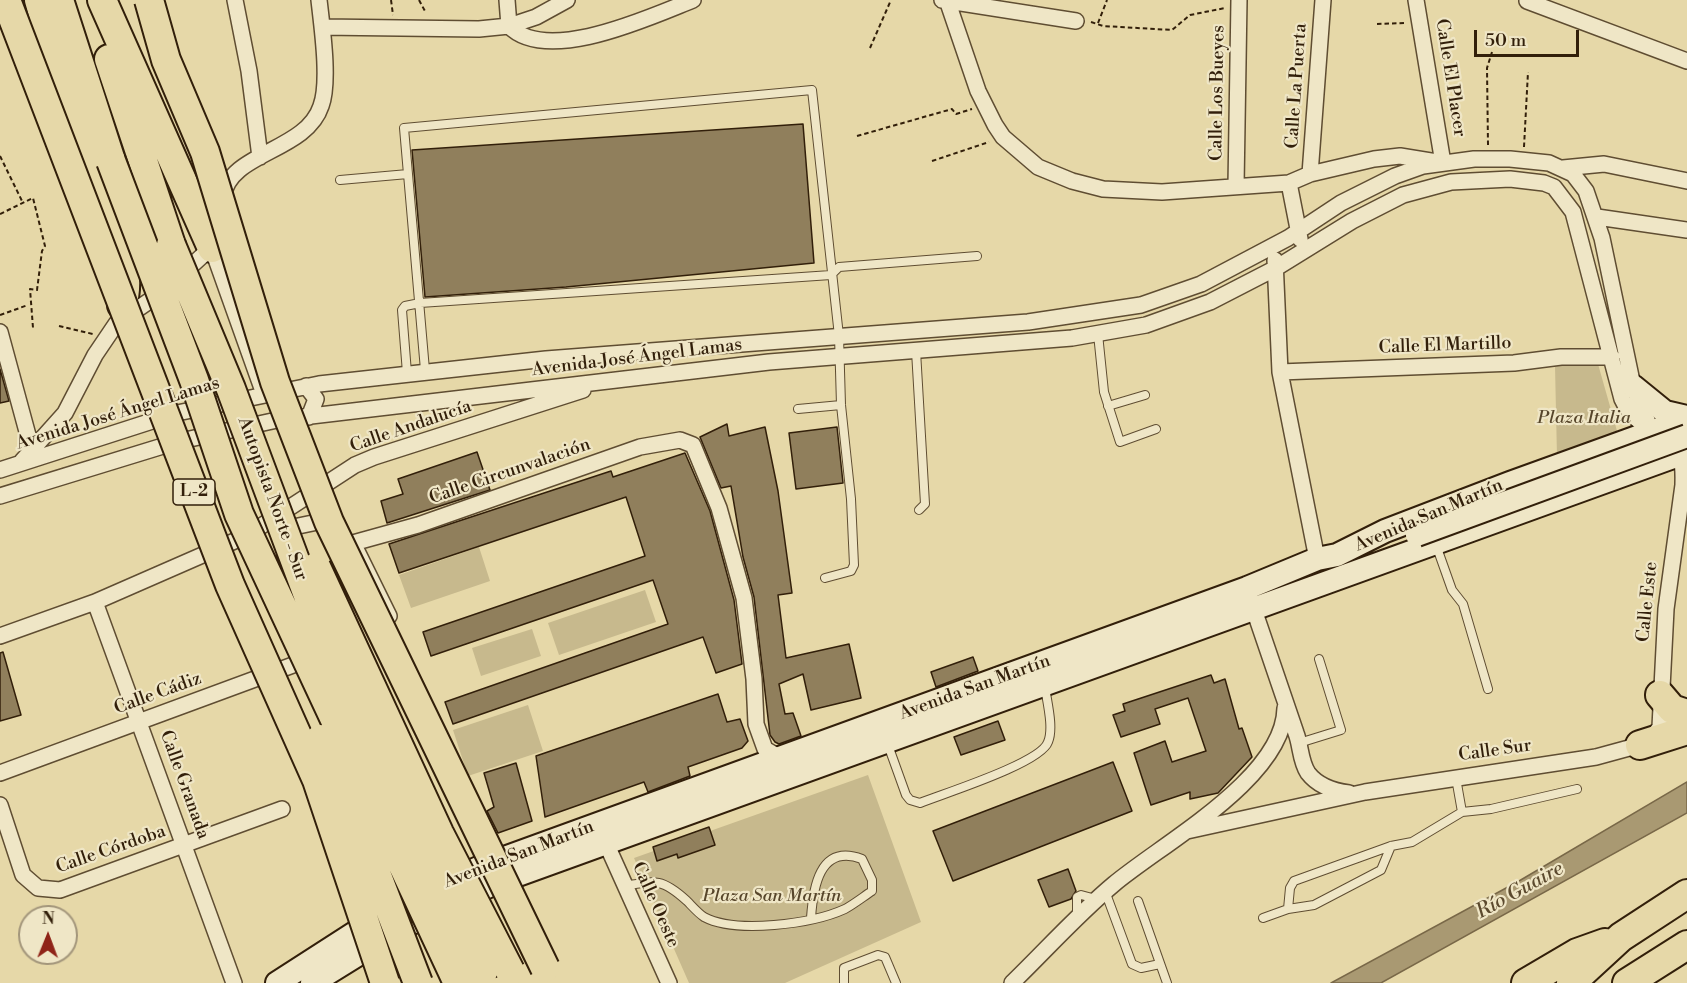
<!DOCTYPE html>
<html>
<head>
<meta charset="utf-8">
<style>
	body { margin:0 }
	#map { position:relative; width:1687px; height:983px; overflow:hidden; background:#e6d8a8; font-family:"Libre Bodoni",serif }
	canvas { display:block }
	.north { position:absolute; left:18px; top:905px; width:60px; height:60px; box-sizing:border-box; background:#efe6c6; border:2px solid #a3967b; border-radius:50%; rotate:1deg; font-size:16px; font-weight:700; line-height:24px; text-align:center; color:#321f0a }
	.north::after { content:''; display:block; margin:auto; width:21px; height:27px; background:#8f2418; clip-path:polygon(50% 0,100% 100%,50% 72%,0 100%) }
	.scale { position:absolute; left:1474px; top:30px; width:105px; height:27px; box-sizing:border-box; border:3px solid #321f0a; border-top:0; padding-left:8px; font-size:18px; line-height:21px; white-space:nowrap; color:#321f0a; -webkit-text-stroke:4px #efe6c6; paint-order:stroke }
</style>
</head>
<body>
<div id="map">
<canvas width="1687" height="983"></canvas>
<div class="north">N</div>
<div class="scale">50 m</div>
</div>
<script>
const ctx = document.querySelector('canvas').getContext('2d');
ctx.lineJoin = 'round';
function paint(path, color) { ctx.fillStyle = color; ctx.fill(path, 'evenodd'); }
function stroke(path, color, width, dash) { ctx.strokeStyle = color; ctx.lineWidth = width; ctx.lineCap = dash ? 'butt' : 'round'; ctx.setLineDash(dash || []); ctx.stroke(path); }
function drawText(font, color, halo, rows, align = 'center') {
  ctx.font = font + ' "Libre Bodoni",serif'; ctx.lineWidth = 4.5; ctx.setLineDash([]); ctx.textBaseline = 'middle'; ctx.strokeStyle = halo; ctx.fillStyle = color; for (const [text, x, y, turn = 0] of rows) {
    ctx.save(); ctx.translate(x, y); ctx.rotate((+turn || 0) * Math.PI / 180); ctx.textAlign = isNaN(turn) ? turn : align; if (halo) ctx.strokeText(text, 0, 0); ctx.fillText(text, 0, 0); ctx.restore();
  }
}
const green = new Path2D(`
	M1598 364 1619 438 1557 457 1555 366Z
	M479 547 490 581 411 608 399 575Z
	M645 590 656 622 559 655 548 623Z
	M532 629 541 656 481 676 472 648Z
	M528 705 543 751 468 776 453 730Z
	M868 775 921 922 785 983H689L634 858Z`);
const water = new Path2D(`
	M1687 782V813L1381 983H1331L1519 881Z`);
const building = new Path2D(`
	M803 124 814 263 566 287 425 297 412 150Z
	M0 369 9 401 0 403Z
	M727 424 729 436 765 427 778 491 792 593 778 595 786 658 849 644 861 698 811 710 803 674 779 684 785 714 793 713 801 736 779 744 775 742 770 735 754 597 743 557 731 486 721 488 700 437Z
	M837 427 843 483 796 489 789 433Z
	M477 452 490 490 387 523 381 501 403 494 398 479Z
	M685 453 710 511 734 600 742 664 716 673 703 637 453 724 445 702 668 624 653 580 431 656 423 632 645 556 626 497 399 573 389 544 611 471 613 477Z
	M3 652 21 715 0 721V653Z
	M973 657 978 671 936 687 931 672Z
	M1211 675 1214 683 1225 679 1239 729 1242 728 1252 757 1218 793 1190 799V792L1151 805 1134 753 1165 741 1172 762 1206 751 1188 698 1155 709 1160 724 1121 737 1113 715 1125 711 1123 704Z
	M718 694 727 722 740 719 748 741 742 748 688 767 690 776 648 792 644 782 545 817 536 756Z
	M998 721 1005 740 961 755 954 737Z
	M1113 762 1132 811 953 881 933 831Z
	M516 763 532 821 498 833 487 811 494 807 484 773Z
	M709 827 715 845 678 858 677 854 657 861 653 847Z
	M1068 869 1076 891 1071 899 1049 907 1038 880Z`);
const path = new Path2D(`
	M391 0 393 15
	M419 0 426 13
	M1091 22 1103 26 1172 30 1190 15 1225 8
	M1098 23 1107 0
	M1377 24 1405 23
	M870 48 891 0
	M857 136 952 109 956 114 972 109
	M1488 145 1487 68 1492 52
	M1524 147 1528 72
	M0 156 23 203
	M932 161 989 142
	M0 214 33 198 45 246 42 251 37 290 30 289 33 328
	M0 315 28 305
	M59 326 93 334`);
const service = new Path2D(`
	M340 180 408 174
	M1098 334 1104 392 1120 442 1156 429
	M916 351 925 504 919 510
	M425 370 404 128 812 90 839 336 841 405 851 499 854 565 851 571 825 578
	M407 373 402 310 405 306 420 303 831 275 839 267 977 256
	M1108 406 1145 395
	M798 409 841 405
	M1436 545 1452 590 1463 604 1488 689
	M1299 743 1341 730 1319 659
	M888 745 906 795 910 800 920 803C945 793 1041 763 1048 742 1054 728 1047 702 1045 687
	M1456 778 1462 812
	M625 886C656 880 663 879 687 901 692 906 698 913 704 917 736 934 812 924 845 909 854 904 863 897 872 891V880L862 859C819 843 813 889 811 918
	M1105 891 1132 964 1141 968 1160 964
	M1138 901 1167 983
	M1288 909 1290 888 1294 881 1391 846 1412 842 1462 812 1491 809 1577 789
	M1077 918V897L1081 895 1096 899
	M1263 918 1288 909 1314 905 1381 870 1391 846
	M844 983V968L878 955 885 957 896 983`);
const minor = new Path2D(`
	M235 0 249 71 260 157
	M507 0 509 26
	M942 0 1076 21
	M947 0 978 91 995 125 1003 137 1038 167 1072 181 1103 189 1162 192 1289 183 1310 174 1374 159 1400 156 1443 163 1416 0
	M1527 1 1687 61
	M509 26C547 65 650 17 693 0
	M322 27 479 29 509 26 536 17 567 0
	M1563 168 1604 164 1687 181
	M1310 174 1323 0
	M1289 183 1300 239
	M1236 186 1239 0
	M223 197C229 152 306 152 321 106 330 82 322 27 319 0
	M1597 217 1687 230
	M212 248 264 394
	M1275 260 1280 372 1317 559
	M0 332 32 450
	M1280 372 1514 363 1561 357H1612
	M306 386 316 399 309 417
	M22 461 65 413 95 355 116 324 165 290 215 244
	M0 470 177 413 319 384 546 359 1028 322 1141 305 1201 284 1288 238 1341 203 1395 176 1423 166 1474 159H1510L1549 163 1573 174 1586 191 1602 238 1633 386 1652 432
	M0 496 176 442 277 420 769 362 1072 338 1146 325 1210 302 1276 268 1352 221 1403 195 1451 182 1510 179 1544 183 1554 187 1573 212 1622 399C1635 428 1669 436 1680 457 1684 465 1683 476 1683 485L1666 609 1660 727 1655 734 1640 745 1596 757 1365 792 1187 831
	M279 530 332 519
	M1251 601C1266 645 1281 689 1296 733 1301 746 1300 761 1308 773 1318 786 1333 791 1349 793
	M95 602 234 983
	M389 616 353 543 418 525 640 447 680 440 693 445 719 508 744 598 754 679 756 724 765 749 782 759
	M0 636 95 602 246 536 355 465 374 457 583 390
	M0 773 312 658
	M0 805 23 875 38 888 60 890 282 809
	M606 843 669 983
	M1012 983C1046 950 1078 914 1114 884 1163 843 1284 778 1285 708`);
const secondary = new Path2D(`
	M1633 386 1665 412 1687 417
	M447 882 485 865 1247 588 1317 559 1337 555 1385 531 1510 483 1687 419
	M277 983 378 918
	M312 983 401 928 493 884 1687 452`);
const motorway = new Path2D(`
	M39 0 59 71 119 239C123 260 129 284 122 305
	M59 0 111 161
	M102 0 212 248
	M109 59 171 245
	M1660 695 1672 709 1687 714
	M1640 745 1687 730
	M1526 983 1577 953 1605 943
	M1571 983 1621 937 1687 894
	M1627 983 1687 945`);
const secondaryBridge = new Path2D(`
	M1417 535 1687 436`);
const motorwayBridge = new Path2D(`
	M6 0 230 585 317 780 385 983
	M149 0 166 60 205 152 275 382 329 522 545 968
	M111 161 194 380 239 514 458 983
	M171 245 231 389 318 622 405 820 483 972
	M316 567 439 833 510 971
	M320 739 350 805 418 983`);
const shields = [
	[194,492,42]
];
const shieldNames = [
	["L-2",194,492]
];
const streetNames = [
	["Calle El Placer",1450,78,81],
	["Calle La Puerta",1297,86,-86],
	["Calle Los Bueyes",1218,93,-89],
	["Calle El Martillo",1445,346,-2],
	["Avenida José Ángel Lamas",637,358,-7],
	["Avenida José Ángel Lamas",118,414,-17],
	["Calle Andalucía",411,427,-19],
	["Calle Circunvalación",510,472,-19],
	["Autopista Norte - Sur",272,499,70],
	["Avenida San Martín",1429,516,-23],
	["Calle Este",1648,602,-84],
	["Avenida San Martín",975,688,-20],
	["Calle Cádiz",158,694,-20],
	["Calle Sur",1495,751,-8],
	["Calle Granada",184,785,70],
	["Calle Córdoba",111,850,-19],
	["Avenida San Martín",519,855,-21],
	["Calle Oeste",655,905,66]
];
const parkNames = [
	["Plaza Italia",1584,419],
	["Plaza San Martín",772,897]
];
const waterNames = [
	["Río Guaire",1520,891,-29]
];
paint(green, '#c7b98d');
paint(water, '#a99972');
stroke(water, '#796848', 1.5);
paint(building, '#907f5c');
stroke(building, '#321f0a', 1.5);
stroke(service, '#5f4d32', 10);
stroke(minor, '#5f4d32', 18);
stroke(secondary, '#321f0a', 26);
stroke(motorway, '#321f0a', 32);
stroke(path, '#321f0a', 2, [4.5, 3]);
stroke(service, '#efe6c6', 8);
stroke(minor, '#efe6c6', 15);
stroke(secondary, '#efe6c6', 22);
stroke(motorway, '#e6d8a8', 28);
stroke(secondaryBridge, '#321f0a', 26, []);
stroke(motorwayBridge, '#321f0a', 32, []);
stroke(secondaryBridge, '#efe6c6', 22);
stroke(motorwayBridge, '#e6d8a8', 28);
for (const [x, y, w] of shields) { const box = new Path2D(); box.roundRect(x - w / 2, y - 13, w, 26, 4.5); ctx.fillStyle = '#efe6c6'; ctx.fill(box); stroke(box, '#321f0a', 1.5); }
drawText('bold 16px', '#321f0a', null, shieldNames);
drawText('18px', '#321f0a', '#efe6c6', streetNames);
drawText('italic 18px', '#57462b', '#efe6c6', parkNames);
drawText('italic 20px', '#5c4a2e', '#efe6c6', waterNames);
</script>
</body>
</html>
